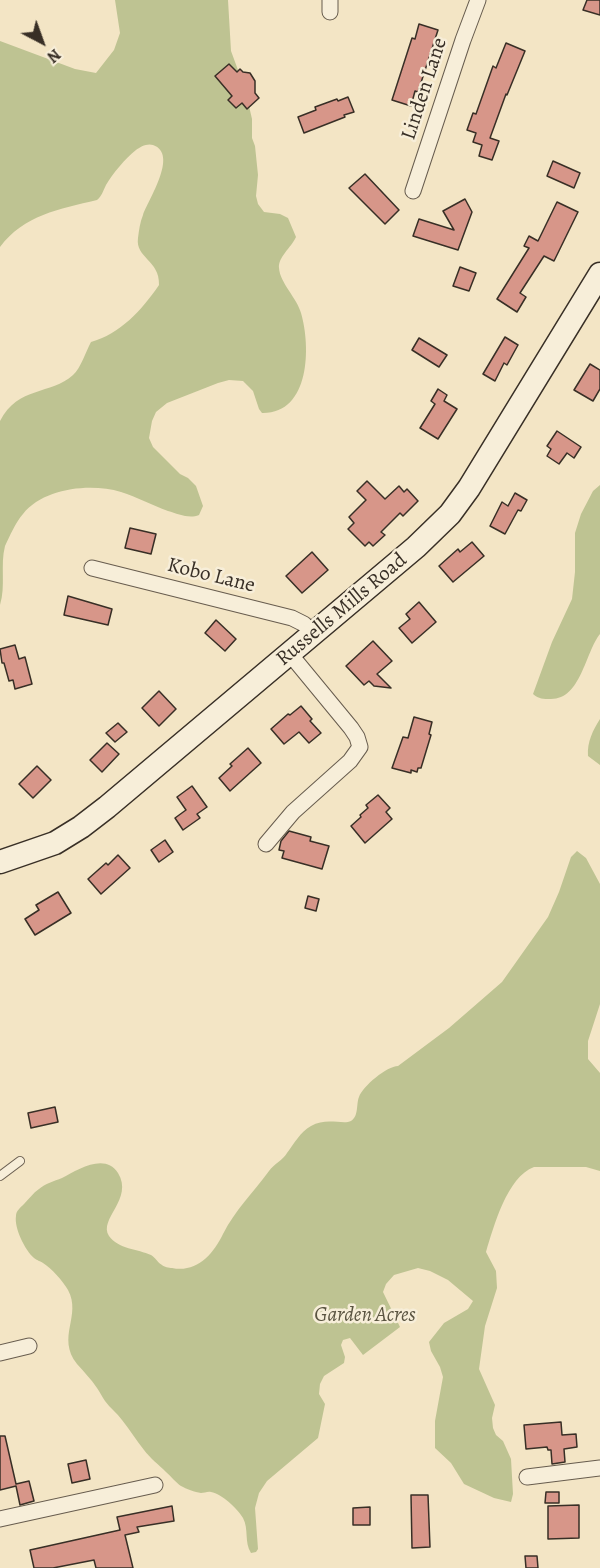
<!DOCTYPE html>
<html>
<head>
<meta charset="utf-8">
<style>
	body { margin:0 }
	#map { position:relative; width:600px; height:1568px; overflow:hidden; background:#f3e5c5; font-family:Alegreya,serif }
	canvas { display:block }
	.north { position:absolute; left:12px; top:12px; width:60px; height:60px; -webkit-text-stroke:4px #f7eed9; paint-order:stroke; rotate:139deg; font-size:16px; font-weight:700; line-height:24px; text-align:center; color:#382f26 }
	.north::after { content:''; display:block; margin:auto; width:21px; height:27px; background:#382f26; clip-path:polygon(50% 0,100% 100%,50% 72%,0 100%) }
</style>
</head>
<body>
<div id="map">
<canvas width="600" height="1568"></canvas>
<div class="north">N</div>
</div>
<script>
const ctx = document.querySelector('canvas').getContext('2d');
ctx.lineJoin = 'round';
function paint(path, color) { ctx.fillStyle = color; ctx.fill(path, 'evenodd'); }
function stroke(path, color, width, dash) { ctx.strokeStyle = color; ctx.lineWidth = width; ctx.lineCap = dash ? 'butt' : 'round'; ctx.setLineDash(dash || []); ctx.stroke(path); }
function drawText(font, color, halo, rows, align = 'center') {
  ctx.font = font + ' Alegreya,serif'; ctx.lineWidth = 5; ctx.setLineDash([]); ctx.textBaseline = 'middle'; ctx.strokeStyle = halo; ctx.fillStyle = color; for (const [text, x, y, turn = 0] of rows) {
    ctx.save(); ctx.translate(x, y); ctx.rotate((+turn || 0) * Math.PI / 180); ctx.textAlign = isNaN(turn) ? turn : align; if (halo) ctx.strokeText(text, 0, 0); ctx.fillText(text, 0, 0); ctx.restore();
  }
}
const green = new Path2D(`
	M115 0H228L231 51 245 89 252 119V138L255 146 258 175 256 196 258 204 264 212 280 214 288 218 296 237C291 248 278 257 279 268 280 283 297 298 301 313 311 347 310 414 262 413L259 409 253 391 243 381 229 380 218 383 167 403 156 412 152 421 149 438 153 447 180 474 188 478 196 486 203 506 199 515C189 519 178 514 168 511 152 505 137 497 121 492 90 483 44 488 23 514 15 523 10 536 5 546 0 565 6 586 0 605V421C18 386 51 395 73 375 81 368 86 351 91 342 120 334 142 310 159 285 160 260 135 258 138 238 139 230 140 222 143 215 148 200 179 154 153 145 147 143 140 147 136 150 125 159 113 173 106 185 103 191 102 196 97 200 59 209 24 215 0 247V41L75 69 96 73 114 50 120 33Z
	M600 485V634C585 653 581 699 551 699 543 699 539 699 533 694L552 642 572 599 575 572V533L581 514 593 491Z
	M600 719V765L588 756C587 742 593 730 600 719Z
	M577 851 586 858 600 884V1004L588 1041V1059L600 1073V1171L586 1167H534C507 1177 494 1226 486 1252L496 1271 497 1288 485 1326 479 1369 495 1405 492 1418 493 1428 496 1435 503 1441 511 1459 513 1494 511 1502 494 1498 464 1484 451 1463 435 1448V1421L443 1377 440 1367 431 1351 429 1342 444 1323 468 1309 473 1301 448 1280 430 1271 418 1268 394 1275 386 1284 383 1292 400 1327 363 1355 350 1338 343 1340 341 1345 345 1357 344 1363 324 1376 320 1384 319 1394 325 1404 318 1438 267 1481 259 1493 255 1508 258 1549 256 1552 251 1553C244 1542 249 1529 243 1518 237 1508 222 1494 211 1492 208 1491 204 1493 201 1493 195 1492 186 1489 181 1486 176 1483 171 1476 166 1472 159 1465 150 1458 144 1450 136 1440 130 1430 122 1420 117 1413 110 1408 105 1401 102 1397 100 1392 97 1388 91 1379 84 1372 77 1364 56 1337 82 1316 68 1290 63 1281 51 1268 43 1263 40 1261 38 1261 34 1258 25 1250 14 1228 16 1216 16 1211 20 1208 24 1204 29 1199 33 1193 39 1189 45 1184 54 1181 62 1178 77 1170 105 1152 118 1173 134 1199 98 1219 109 1236 118 1249 138 1249 151 1255 155 1257 158 1263 162 1265 164 1267 169 1268 172 1268 196 1273 213 1255 223 1234 235 1210 253 1193 269 1171 274 1164 283 1160 287 1153 294 1144 300 1132 311 1126 326 1117 343 1125 351 1121 359 1116 356 1104 359 1097 363 1086 387 1066 398 1066L449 1028 502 982 548 917 559 892 571 857Z`);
const building = new Path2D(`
	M587 0H600V15L583 10Z
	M419 24 438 30 418 92 415 91 411 106 392 100 412 38 415 39Z
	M506 43 525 51 507 95 506 94 490 138 499 141 492 160 479 156 482 145 473 142 476 133 467 130 473 113 476 114 493 66 496 68Z
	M229 64 237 72 240 69 243 72 250 73 255 81V93L259 98 247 109 242 103 236 108 228 100 232 96 215 76Z
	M348 97 354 112 344 115 345 117 304 133 298 117 316 110 315 107 337 99 338 101Z
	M553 161 580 173 574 188 547 176Z
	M365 174 399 210 385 224 349 188Z
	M465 199 472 212 458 250 413 236 419 219 454 230 443 211Z
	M557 202 578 212 554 261 544 256 520 293 526 297 517 312 497 299 529 248 524 246 529 236 538 241Z
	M460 267 476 273 469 291 453 286Z
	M505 337 518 345 507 365 504 363 495 381 483 374Z
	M419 338 447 355 439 367 412 350Z
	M590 364 600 370V389L593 401 574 390Z
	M438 389 447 395 444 401 457 409 438 439 420 428 435 404 431 401Z
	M557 431 581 447 574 458 567 453 559 464 547 456 551 449 547 446Z
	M367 481 385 499 399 486 404 492 407 489 418 501 403 516 400 513 381 532 385 535 373 546 369 542 365 546 348 529 354 523 349 517 366 500 357 491Z
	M515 493 527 500 521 511 518 510 505 534 490 526 502 502 508 506Z
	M130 528 156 534 151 554 125 548Z
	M472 542 484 556 453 582 439 566 458 549 460 552Z
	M312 552 328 570 302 593 286 576Z
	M68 596 112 609 108 625 64 615Z
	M419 602 436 622 412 643 399 628 410 619 406 614Z
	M216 620 236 639 225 651 205 633Z
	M373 641 392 661 377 674 391 688 374 686 369 681 364 685 346 666Z
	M15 645 19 659 25 657 32 684 15 689 13 680 9 681 4 663H2L0 649Z
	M159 691 176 709 159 726 142 708Z
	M301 706 312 719 310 721 321 733 309 743 299 732 284 744 271 729 288 714 290 715Z
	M414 717 432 722 429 734 431 735 421 768H418L417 772 411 770V773L392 768 403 737 408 738Z
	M118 723 127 732 115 742 106 733Z
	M107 743 119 754 102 772 90 760Z
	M248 748 261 763 230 791 219 778 232 766 230 764Z
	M37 766 51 780 33 798 19 784Z
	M192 786 207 807 197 814 200 818 183 830 175 818 186 810 177 797Z
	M378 795 390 808 386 812 392 819 365 843 351 826 361 817 360 815 368 808 366 805Z
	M289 831 311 837 310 841 329 846 322 869 282 858 284 851 279 850 281 841Z
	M165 840 173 852 159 862 151 850Z
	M118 855 130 868 101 894 88 879 106 863 108 865Z
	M58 892 71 913 35 935 25 919 39 910 36 905Z
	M308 896 319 899 316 911 305 908Z
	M55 1107 58 1122 31 1128 28 1113Z
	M561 1422 562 1435 576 1434 577 1447 564 1449 565 1462 552 1464 551 1450H548L547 1447 526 1449 524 1425Z
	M0 1436H5L16 1484 29 1481 34 1501 20 1505 16 1486 0 1490Z
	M86 1460 90 1479 72 1483 68 1464Z
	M546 1492H559V1503H545Z
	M411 1495H428L430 1547 412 1548Z
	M579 1505V1538L548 1539V1506Z
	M172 1506 174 1521 137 1527 139 1532 125 1535 133 1568H96L94 1560 53 1568H34L30 1550 120 1530 117 1517Z
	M370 1507V1525H353V1508Z
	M525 1556H537L538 1568H526Z`);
const service = new Path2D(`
	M0 1176 20 1161`);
const minor = new Path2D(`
	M330 0V12
	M413 191 463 40 478 0
	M92 568 292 618 304 624 314 634
	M266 844 293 812 350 761 360 747 357 737 351 728 290 654
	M0 1353 29 1346
	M527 1477 600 1468
	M0 1519 155 1485`);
const secondary = new Path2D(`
	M0 862 55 843 81 827 107 807 416 547 450 514 469 488 600 274`);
const streetNames = [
	["Linden Lane",425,89,-72],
	["Kobo Lane",211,576,14],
	["Russells Mills Road",342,610,-40]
];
const parkNames = [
	["Garden Acres",365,1316]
];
paint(green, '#bec392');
paint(building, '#d79689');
stroke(building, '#382f26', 1.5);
stroke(service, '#675c4e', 10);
stroke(minor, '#675c4e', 17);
stroke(secondary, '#382f26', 25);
stroke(service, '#f7eed9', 8);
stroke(minor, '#f7eed9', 15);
stroke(secondary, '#f7eed9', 22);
drawText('21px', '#382f26', '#f7eed9', streetNames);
drawText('italic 21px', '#5a5441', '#f7eed9', parkNames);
</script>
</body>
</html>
